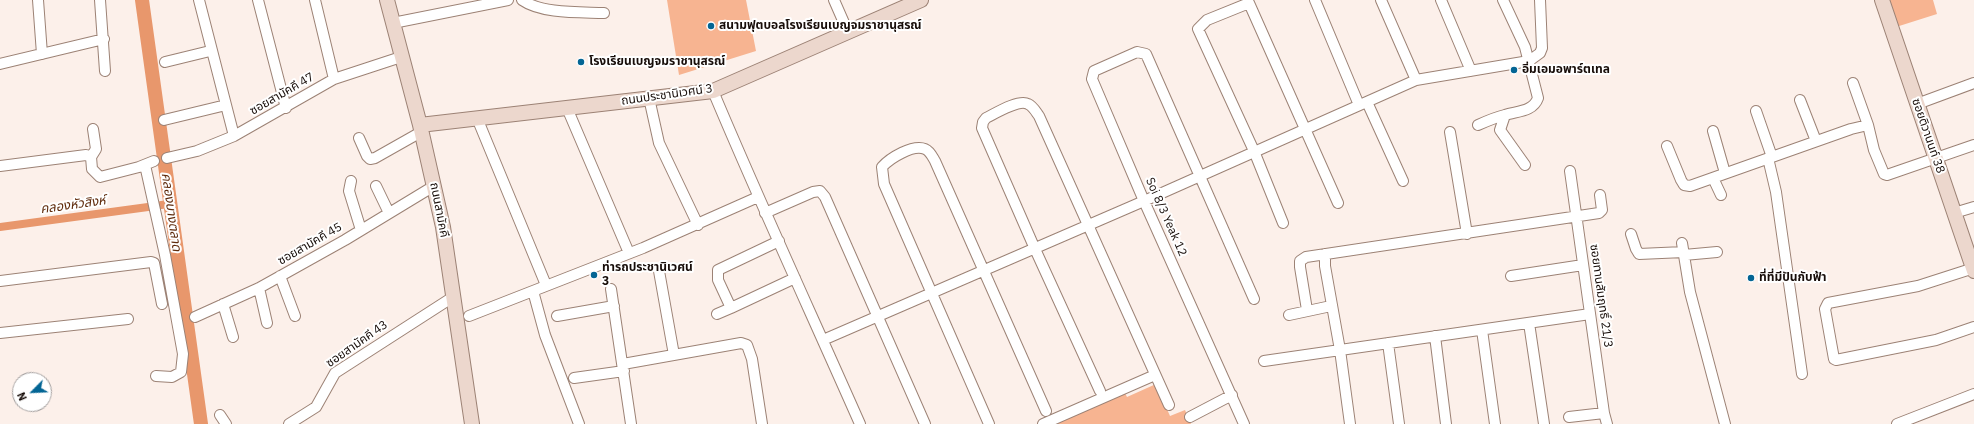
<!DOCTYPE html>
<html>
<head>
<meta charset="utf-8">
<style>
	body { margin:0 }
	#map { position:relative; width:1974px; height:424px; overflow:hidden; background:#fcf0ea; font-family:"IBM Plex Sans",sans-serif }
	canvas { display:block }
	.north { position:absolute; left:12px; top:372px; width:40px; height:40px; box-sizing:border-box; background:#fff; border:1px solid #a29e9d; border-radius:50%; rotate:246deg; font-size:11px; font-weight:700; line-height:16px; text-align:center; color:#170d09 }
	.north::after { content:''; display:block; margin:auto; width:14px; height:18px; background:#036594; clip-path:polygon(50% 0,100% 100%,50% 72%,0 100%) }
</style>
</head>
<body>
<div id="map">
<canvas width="1974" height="424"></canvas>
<div class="north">N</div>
</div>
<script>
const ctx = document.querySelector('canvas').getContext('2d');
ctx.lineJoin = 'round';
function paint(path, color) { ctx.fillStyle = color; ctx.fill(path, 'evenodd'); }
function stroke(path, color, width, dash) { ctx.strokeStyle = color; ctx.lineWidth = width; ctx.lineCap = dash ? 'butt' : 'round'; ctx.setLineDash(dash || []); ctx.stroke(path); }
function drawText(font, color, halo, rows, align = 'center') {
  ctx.font = font + ' "IBM Plex Sans","Noto Sans Thai",sans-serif'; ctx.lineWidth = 4; ctx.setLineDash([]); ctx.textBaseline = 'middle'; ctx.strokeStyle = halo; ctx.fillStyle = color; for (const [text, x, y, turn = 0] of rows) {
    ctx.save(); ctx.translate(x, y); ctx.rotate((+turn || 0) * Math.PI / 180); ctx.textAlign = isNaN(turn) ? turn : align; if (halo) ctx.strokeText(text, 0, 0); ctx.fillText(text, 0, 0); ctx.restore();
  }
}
const green = new Path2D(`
	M667 0H746L756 51 679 75Z
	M1887 0H1933L1937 14 1896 27Z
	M1156 384 1170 416 1185 410 1191 424H1054L1125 393 1127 397Z`);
const canal = new Path2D(`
	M161 205 170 204
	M0 227 148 207`);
const river = new Path2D(`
	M142 0 201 424`);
const street = new Path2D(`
	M38 0 42 54
	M100 0 105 71
	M199 0 234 136
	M258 0 286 108
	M315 0 334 79
	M522 0C542 14 580 12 604 13
	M834 0 848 32
	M1315 0 1359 105
	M1381 0 1416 80
	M1441 0 1471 71
	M393 23 508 0
	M165 62 210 51
	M0 64 104 39
	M1853 83 1868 125
	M713 91C760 203 811 313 860 424
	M649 98 659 143 698 225
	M1800 100 1816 141
	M1367 102 1403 181
	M1917 104 1974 83
	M567 108 629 253
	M1756 111 1772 157
	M1505 115 1500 130 1525 165
	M477 118 546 285
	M164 120 226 105
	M1478 125C1487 121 1496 117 1505 115 1517 111 1533 112 1538 98L1525 47 1503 0
	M1713 131 1725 173
	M1450 132 1467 234
	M359 138 367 156 370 159 375 158 421 132
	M1667 146 1681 180 1684 185 1690 186 1851 129 1868 125 1874 150 1884 174 1887 175 1974 145
	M91 157 96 149 93 129
	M167 158 197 151 234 136 334 79 401 57
	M1768 158 1776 192 1802 374
	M145 165 165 255 183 354 181 372 172 377 156 376
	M0 166 86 155 91 157 92 169 100 177 139 167 154 161
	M1570 171 1604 413 1607 424
	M1713 178 1721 195
	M351 181 349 191 361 230
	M376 186 389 213
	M765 213 813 192 820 191 825 197 925 424
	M1954 213 1974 207
	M1283 223 1254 151 1198 29 1207 20 1249 3 1338 203
	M1631 234 1636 249 1639 254 1684 252
	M779 241 718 270V280L731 308 795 278
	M1682 243 1690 292 1725 424
	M1325 254V266L1340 350 1350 424
	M1684 255 1717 252
	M1974 268 1918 286 1828 303 1825 309 1834 359 1836 360 1936 340 1974 327
	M659 271 674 355
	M280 276 295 316
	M1511 276 1583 265
	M0 281 151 262 154 263 162 304
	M259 288 267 323
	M611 289 631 424
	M533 291 545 335 579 424
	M223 304 233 337
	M1307 310 1300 267V261L1306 257 1599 213 1602 210 1600 195
	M717 314 731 308
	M1289 315 1331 306
	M469 316 643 248 758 197
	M557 316 614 306
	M195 317 259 288 345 240 434 186
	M1529 323 1544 424
	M1482 330 1495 424
	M0 333 128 319
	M1435 336 1446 424
	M823 340 1144 201 1416 80 1529 61 1540 53 1542 48 1540 0
	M1388 343 1399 424
	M1264 361 1590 314
	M623 364 741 343 747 345 752 359 762 424
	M574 378 624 371
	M1100 391 1035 249 982 128 983 122 986 118C996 113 1019 99 1028 104 1033 106 1036 112 1039 116L1169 405
	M220 415 226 424
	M1190 417 1232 395
	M1569 417 1604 413
	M289 424 316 407 335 373 453 297
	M989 424 884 184 882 167C890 158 913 144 925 149 930 151 932 156 935 161L1046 411
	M1043 424 1155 375
	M1244 424 1144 201 1092 79 1094 71 1137 52 1146 54 1254 299
	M1897 424 1974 394`);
const secondary = new Path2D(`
	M387 0 420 125 443 227 472 424
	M1882 0 1974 271
	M420 125 713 91 921 0`);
const markers = [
	[711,26,4,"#036594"],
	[581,62,4,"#036594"],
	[1514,70,4,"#036594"],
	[594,275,4,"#036594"],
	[1751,278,4,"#036594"]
];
const poiNames = [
	["สนามฟุตบอลโรงเรียนเบญจมราชานุสรณ์",719,26],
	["โรงเรียนเบญจมราชานุสรณ์",589,62],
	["อิ่มเอมอพาร์ตเทล",1522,70],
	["ท่ารถประชานิเวศน์",602,268],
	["3",602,282],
	["ที่ที่มีปันกับฟ้า",1759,278]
];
const streetNames = [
	["ซอยสามัคคี 47",282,94,-30],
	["ถนนประชานิเวศน์ 3",667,95,-8],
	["ซอยติวานนท์ 38",1928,136,71],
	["ถนนสามัคคี",439,210,79],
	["Soi 8/3 Yeak 12",1166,217,66],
	["ซอยสามัคคี 45",310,244,-30],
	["ซอยทานสัมฤทธิ์ 21/3",1601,296,82],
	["ซอยสามัคคี 43",357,344,-35]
];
const waterNames = [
	["คลองหัวสิงห์",73,205,-8],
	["คลองบางตลาด",171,212,82]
];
paint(green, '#f7b491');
stroke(canal, '#e8976c', 8);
stroke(river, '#e8976c', 14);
stroke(street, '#9c8275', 12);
stroke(secondary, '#9c8275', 16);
stroke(street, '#fff', 10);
stroke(secondary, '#ecd7cd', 14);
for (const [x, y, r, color] of markers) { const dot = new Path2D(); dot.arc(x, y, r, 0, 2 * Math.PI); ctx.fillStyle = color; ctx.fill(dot); stroke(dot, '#fff', 1.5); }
drawText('bold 12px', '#170d09', '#fff', poiNames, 'left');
drawText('12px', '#170d09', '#fff', streetNames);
drawText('italic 13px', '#5f2b0c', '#fff', waterNames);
</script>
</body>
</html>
